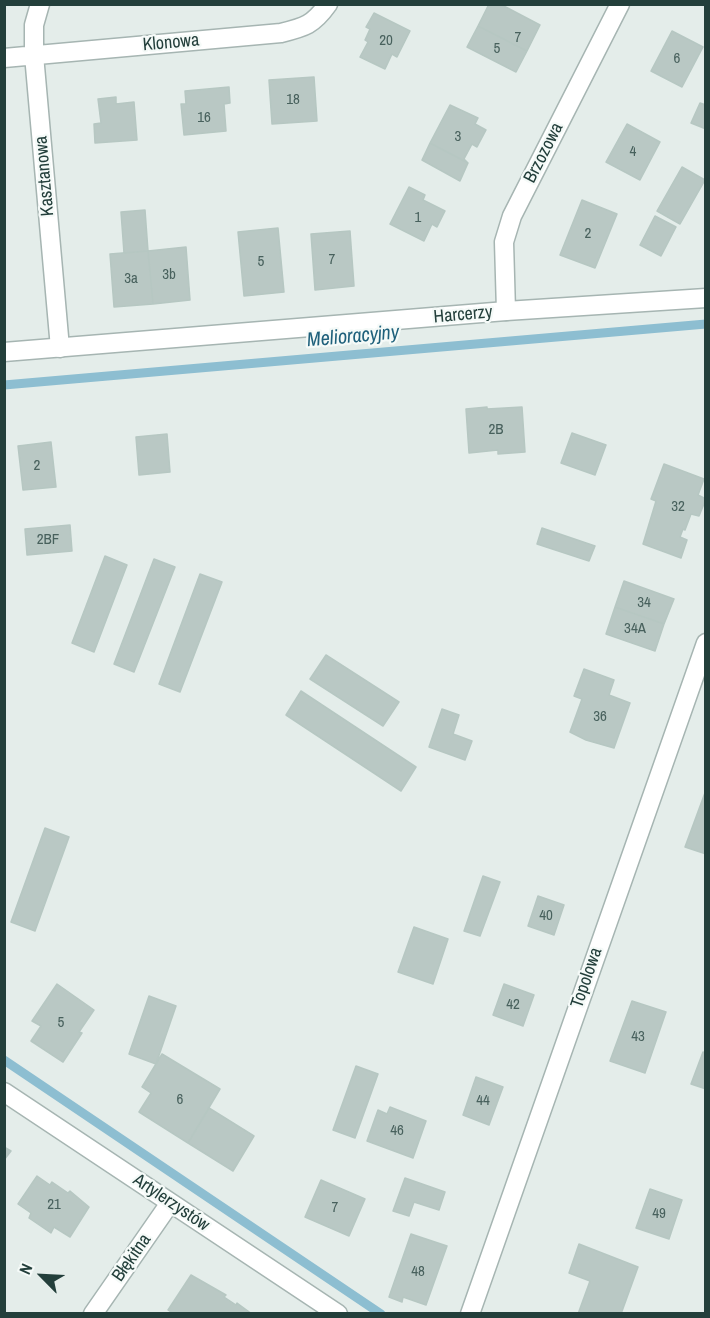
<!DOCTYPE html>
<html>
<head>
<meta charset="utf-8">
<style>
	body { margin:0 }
	#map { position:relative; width:710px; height:1318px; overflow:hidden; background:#e4edea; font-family:"Archivo Narrow",sans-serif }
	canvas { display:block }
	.frame { position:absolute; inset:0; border:6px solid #233f3b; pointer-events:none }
	.north { position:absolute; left:12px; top:1246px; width:60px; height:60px; -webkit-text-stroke:4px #f5faf8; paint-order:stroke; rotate:294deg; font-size:16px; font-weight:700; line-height:24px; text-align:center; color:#233f3b }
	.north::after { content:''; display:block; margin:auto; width:21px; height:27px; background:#233f3b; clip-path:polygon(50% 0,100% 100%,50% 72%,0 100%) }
</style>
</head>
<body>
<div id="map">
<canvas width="710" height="1318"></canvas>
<div class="frame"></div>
<div class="north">N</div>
</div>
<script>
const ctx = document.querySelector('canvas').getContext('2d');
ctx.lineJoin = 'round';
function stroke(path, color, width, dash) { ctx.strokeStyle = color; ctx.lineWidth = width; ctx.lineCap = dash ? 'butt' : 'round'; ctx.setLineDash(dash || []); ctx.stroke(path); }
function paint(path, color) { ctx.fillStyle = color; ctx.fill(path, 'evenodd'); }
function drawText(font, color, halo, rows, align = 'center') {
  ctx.font = font + ' "Archivo Narrow",sans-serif'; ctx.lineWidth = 4.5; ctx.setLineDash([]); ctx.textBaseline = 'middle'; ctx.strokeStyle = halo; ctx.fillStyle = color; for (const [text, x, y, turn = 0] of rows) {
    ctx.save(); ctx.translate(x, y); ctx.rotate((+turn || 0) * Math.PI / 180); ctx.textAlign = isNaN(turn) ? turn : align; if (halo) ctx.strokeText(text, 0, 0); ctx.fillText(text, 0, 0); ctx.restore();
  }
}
const stream = new Path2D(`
	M4 385 706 324
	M4 1060 381 1314`);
const building = new Path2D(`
	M489 4H500L540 25 527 51 478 26Z
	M374 13 410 31 397 57 392 54 385 69 360 57 368 42 365 40 370 29 366 27Z
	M478 26 527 51 516 72 467 47Z
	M672 31 703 47 682 87 651 71Z
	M314 77 317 121 272 124 269 80Z
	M229 87 230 103 224 104 226 131 184 135 181 104H186L185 91Z
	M116 97V104L134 102 137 140 95 143 94 124 101 123 98 99Z
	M700 103 706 105V129L691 123Z
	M450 105 478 118 475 124 486 130 477 147 472 144 464 159 468 163 430 143Z
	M627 124 660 142 640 180 606 162Z
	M430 143 468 163 460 181 422 160Z
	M682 167 705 180 680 224 657 211Z
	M409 187 425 195 423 200 445 211 437 227 432 224 424 241 390 224Z
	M582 200 617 214 595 268 560 255Z
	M145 210 148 251 124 253 121 212Z
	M655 216 676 227 661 256 640 245Z
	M278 228 284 292 244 296 238 232Z
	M350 231 354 286 315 290 311 234Z
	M186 247 190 300 153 304 148 251Z
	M148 251 153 304 114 307 110 254Z
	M487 407V409L522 407 525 452 498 454V450L469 453 466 409Z
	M572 433 606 445 595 475 561 463Z
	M167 434 170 472 139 475 136 437Z
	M51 442 56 487 23 490 18 446Z
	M664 464 704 479 698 495 706 499 699 516 691 514 685 530 683 529 680 537 687 540 681 558 643 544 656 501 651 499Z
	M70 525 72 551 27 555 25 529Z
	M542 528 595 546 589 561 537 544Z
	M105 556 127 565 94 652 72 643Z
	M154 559 175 567 134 672 114 664Z
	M200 574 222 582 180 692 159 684Z
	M624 581 674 599 664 624 615 607Z
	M615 607 664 624 655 651 606 634Z
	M326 655 399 702 383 726 310 679Z
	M584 669 614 680 609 695 630 703 614 748 586 740 570 732 582 699 574 696Z
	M301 691 416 767 401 791 286 715Z
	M442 709 459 715 453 734 472 741 465 760 429 747Z
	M706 790V854L685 847Z
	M45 828 69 837 35 931 11 922Z
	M483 876 500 882 480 936 464 931Z
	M538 896 564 905 554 935 528 926Z
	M414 927 448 939 433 984 398 972Z
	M57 984 94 1010 79 1032 82 1033 63 1062 31 1041 41 1026 32 1021Z
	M504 984 534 995 523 1026 493 1015Z
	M149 996 176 1006 156 1064 129 1054Z
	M632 1001 666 1012 645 1073 610 1061Z
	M703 1052 706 1053V1089L691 1084Z
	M162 1054 220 1089 188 1143 139 1112 151 1093 142 1087Z
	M356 1066 378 1074 355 1138 333 1130Z
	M476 1077 503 1087 489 1125 463 1115Z
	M390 1107 426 1121 413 1158 367 1141 378 1110 387 1114Z
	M209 1108 254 1136 233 1171 188 1143Z
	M4 1147 11 1151 4 1160Z
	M37 1176 50 1185 52 1182 68 1193 70 1191 89 1207 70 1237 54 1227 51 1233 29 1218 31 1213 18 1204Z
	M405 1178 445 1192 439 1210 414 1202 409 1216 393 1211Z
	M321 1180 365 1199 349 1236 305 1217Z
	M650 1189 682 1200 669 1239 636 1228Z
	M411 1234 447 1246 426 1305 403 1297 402 1302 389 1297Z
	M579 1244 638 1267 621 1314H578L590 1281 569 1273Z
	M191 1275 226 1295 224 1297 236 1305 237 1303 252 1314H174L168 1310Z`);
const minor = new Path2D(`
	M40 4 34 25V55L60 348
	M4 58 281 33C305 27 313 25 328 4
	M506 311 504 242 512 216 620 4
	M4 1092 338 1314
	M93 1314 170 1203
	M470 1314 706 643`);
const tertiary = new Path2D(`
	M4 352 506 311 706 298`);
const numberNames = [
	["7",518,38],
	["20",386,41],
	["5",497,49],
	["6",677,59],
	["18",293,100],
	["16",204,118],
	["3",458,137],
	["4",633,152],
	["1",418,218],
	["2",588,234],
	["7",332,260],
	["5",261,262],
	["3b",169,275],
	["3a",131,279],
	["2B",496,430],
	["2",37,466],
	["32",678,507],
	["2BF",48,540],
	["34",644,603],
	["34A",635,629],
	["36",600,717],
	["40",546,916],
	["42",513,1005],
	["5",61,1023],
	["43",638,1037],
	["6",180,1100],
	["44",483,1101],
	["46",397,1131],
	["21",54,1205],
	["7",335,1208],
	["49",659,1214],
	["48",418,1272]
];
const streetNames = [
	["Klonowa",171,43,-5],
	["Brzozowa",544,153,-63],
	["Kasztanowa",45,176,-95],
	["Harcerzy",463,315,-5],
	["Topolowa",587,978,-71],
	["Artylerzystów",171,1203,34],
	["Błękitna",132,1258,-55]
];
const waterNames = [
	["Melioracyjny",353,337,-5]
];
stroke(stream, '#8dbed1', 9);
paint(building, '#b9c8c4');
stroke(building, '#b6c7c2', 1.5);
stroke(minor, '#a6b5b2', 21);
stroke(tertiary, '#a6b5b2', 21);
stroke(minor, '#fff', 18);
stroke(tertiary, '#fff', 18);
drawText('15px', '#48615d', null, numberNames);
drawText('18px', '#233f3b', '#f5faf8', streetNames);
drawText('italic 20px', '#1e607b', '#f5faf8', waterNames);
</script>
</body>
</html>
